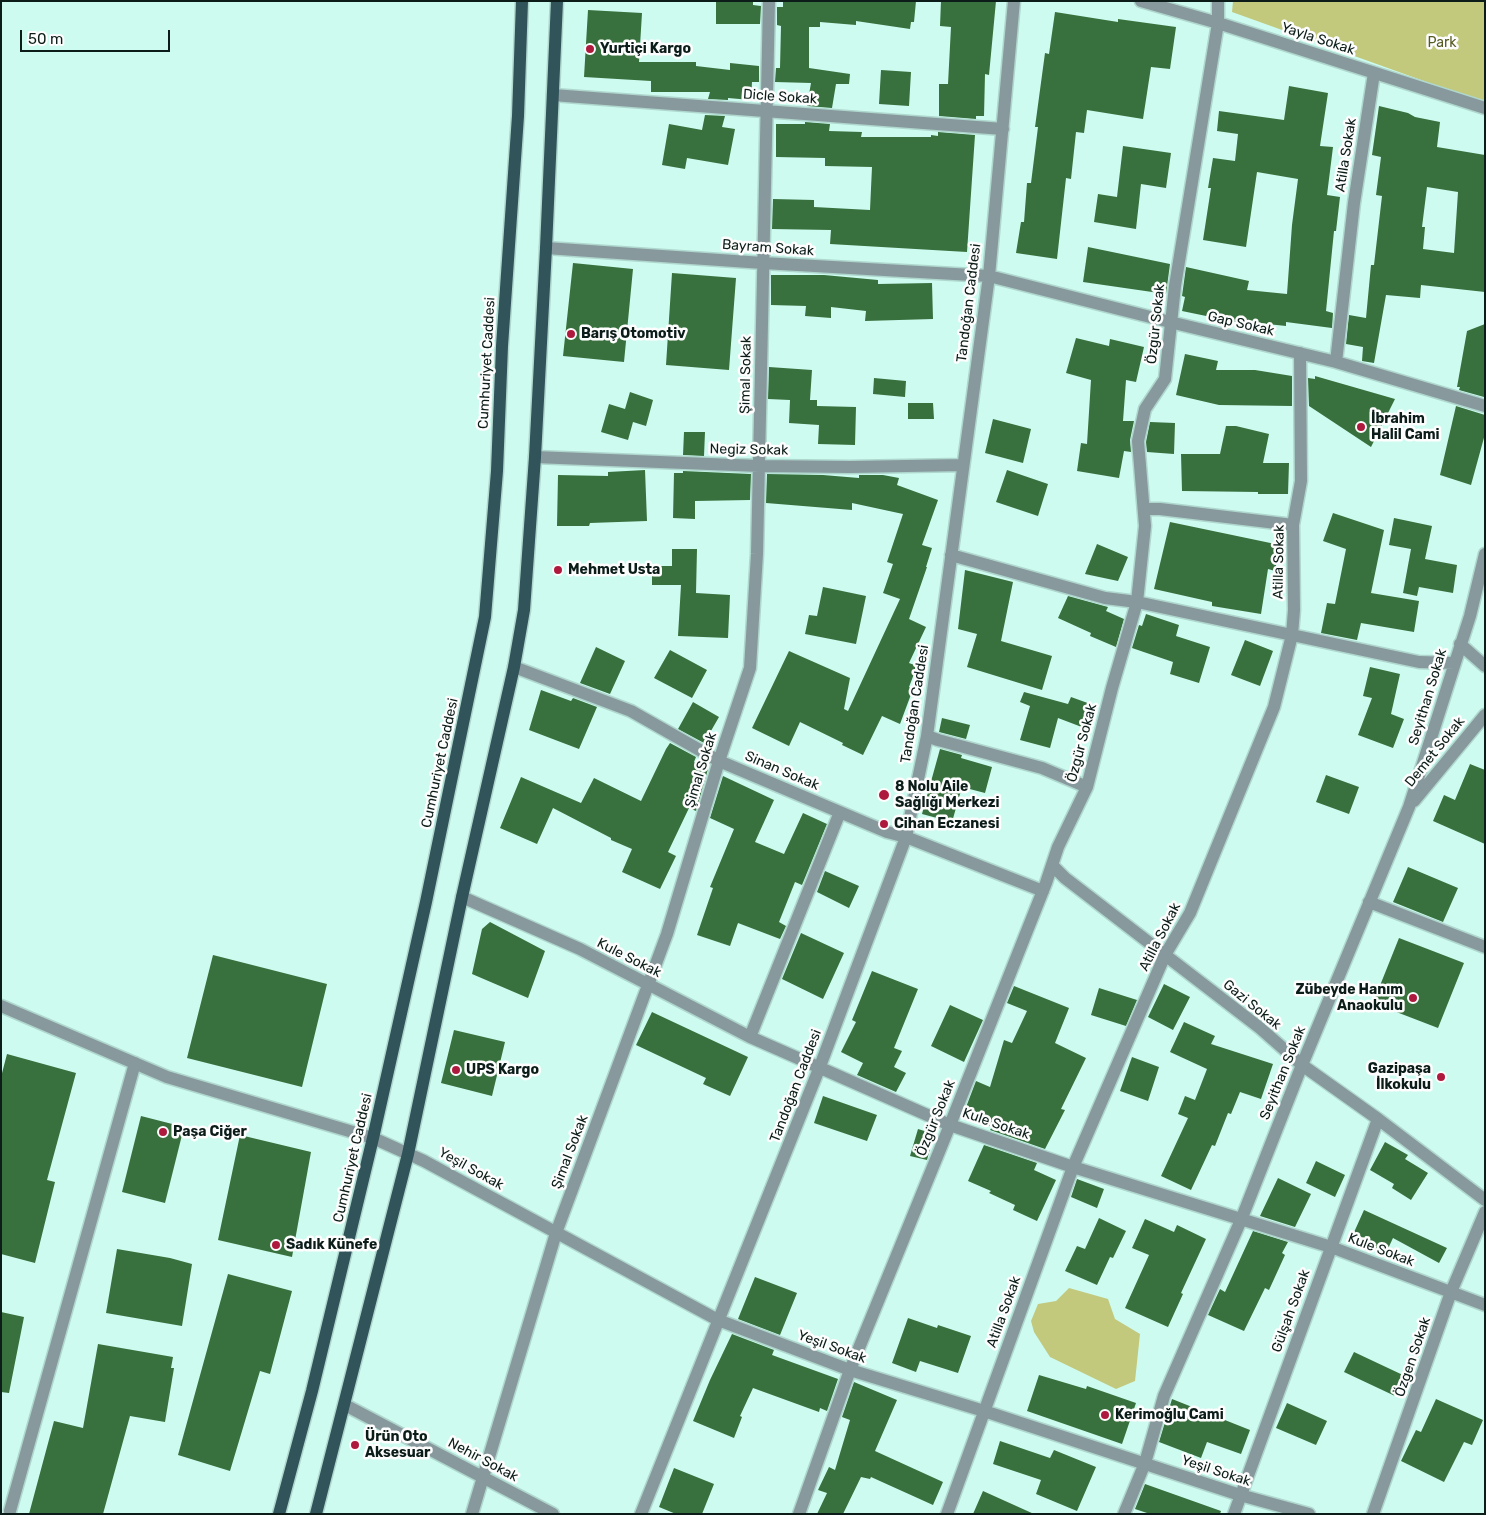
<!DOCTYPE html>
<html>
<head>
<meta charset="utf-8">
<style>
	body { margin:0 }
	#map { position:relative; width:1486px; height:1515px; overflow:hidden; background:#cefbf0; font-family:Rubik,sans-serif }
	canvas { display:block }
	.frame { position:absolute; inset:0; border:2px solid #0c1d19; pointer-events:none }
	.scale { position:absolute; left:20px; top:30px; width:150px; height:22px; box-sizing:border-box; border:2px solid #0c1d19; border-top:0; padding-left:6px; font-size:15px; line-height:18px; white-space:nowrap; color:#0c1d19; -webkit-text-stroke:4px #fdfdfd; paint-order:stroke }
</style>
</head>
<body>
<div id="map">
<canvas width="1486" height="1515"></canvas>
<div class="frame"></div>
<div class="scale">50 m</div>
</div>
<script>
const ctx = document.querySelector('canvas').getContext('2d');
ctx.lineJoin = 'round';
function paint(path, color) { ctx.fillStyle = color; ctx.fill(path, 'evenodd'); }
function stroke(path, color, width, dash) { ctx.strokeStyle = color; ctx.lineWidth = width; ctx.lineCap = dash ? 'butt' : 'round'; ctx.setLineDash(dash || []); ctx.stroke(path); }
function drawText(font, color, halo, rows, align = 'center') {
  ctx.font = font + ' Rubik,sans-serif'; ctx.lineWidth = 5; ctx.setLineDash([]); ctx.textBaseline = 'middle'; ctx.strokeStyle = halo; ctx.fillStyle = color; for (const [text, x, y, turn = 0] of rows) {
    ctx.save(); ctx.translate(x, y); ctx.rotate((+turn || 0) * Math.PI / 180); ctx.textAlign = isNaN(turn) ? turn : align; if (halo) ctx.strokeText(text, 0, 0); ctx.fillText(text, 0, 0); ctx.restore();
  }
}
const green = new Path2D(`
	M1233 1H1485V103L1232 12Z
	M1069 1288 1108 1299 1115 1319 1140 1334 1135 1381 1116 1389 1050 1357 1034 1332 1031 1321 1038 1304 1056 1301Z`);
const building = new Path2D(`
	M716 1H753V5L761 6 760 24H716Z
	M783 1H916L914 22H911L910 29 856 21V25L820 22V27H809V68L850 74 849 84H836L832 108 807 106 811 83 775 82 776 68H780L781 26 777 25V7H783Z
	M941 1H996L989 75 985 74 984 116H976V119L939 116V84H948L951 27 940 26Z
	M588 10 642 13 639 62H696V66L730 70V63L759 66V82H752L751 100 728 98V100L708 99 710 92H651V81L584 77Z
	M1055 12 1118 22V19L1176 27 1170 69 1151 67 1143 119 1087 110 1084 133 1076 132 1071 179 1066 178 1057 259 1016 253 1021 222H1024L1027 183H1031L1038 127H1035L1045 53 1049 54Z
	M881 70 911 72 909 106 879 104Z
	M1289 86 1328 93 1320 146 1333 147 1327 195 1340 197 1336 231H1334L1326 311 1333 313 1332 328 1286 322V326L1240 321V323L1182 311 1185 297 1182 296 1186 267 1249 281 1247 290 1287 294 1292 225 1298 179 1257 172 1246 247 1203 240 1211 188H1208L1213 158 1235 161 1238 134 1217 131 1219 111 1284 120Z
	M1379 106 1408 113 1415 117 1440 122 1437 147 1485 155V292L1421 285 1420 298 1386 295 1374 363 1362 361 1363 347 1346 344 1349 315 1366 318 1371 265H1374L1382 196 1376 195 1381 157 1372 155ZM1427 187 1458 192 1454 253 1423 249 1425 227H1422Z
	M705 115 725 116 722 127 735 129 728 165 687 158 685 169 662 165 669 124 702 130Z
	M805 122 830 124 829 131 862 132 861 137H931V135L938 136V132L975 135 967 252 830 244 831 230 772 229 773 199 814 200V207L870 210 872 167 825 166V158L776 157V124H805Z
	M1123 146 1171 153 1166 188 1141 184 1136 229 1094 222 1098 194 1117 197Z
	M1088 247 1170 264 1166 294 1083 282Z
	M573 263 633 269 624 362 563 356Z
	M672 273 736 278 729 370 666 365Z
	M771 275H824L878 280V284L932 283 933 319 865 321 866 311 831 307V318L805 316 806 306 771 305Z
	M1485 324V393L1484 397 1459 390 1460 387H1457L1467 331Z
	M1076 338 1109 346 1110 339 1144 347 1136 382 1126 380 1123 421H1134L1130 440 1131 452 1124 451 1119 478 1077 471 1081 443 1087 444 1091 380 1066 373Z
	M1185 354 1218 361 1216 370H1255L1292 376V406L1219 405 1176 395Z
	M769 367 812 370 810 400H817V406L856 407 855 445 818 444 819 425 789 423 790 400 768 399Z
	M1315 376 1395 399 1371 447 1309 406 1308 378 1315 379Z
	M874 378 906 381 905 397 873 394Z
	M630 392 653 400 646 426 633 422 628 440 601 432 609 404 625 409Z
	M908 403H933L934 419H908Z
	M1456 406 1485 415V434L1471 485 1440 475Z
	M993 419 1031 429 1023 463 985 453Z
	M1150 422 1175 423 1174 454 1147 452 1146 442Z
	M1226 426H1236L1269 434 1263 463H1289L1288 494H1258V492L1182 491 1181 454H1220Z
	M684 432H705L704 456 683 455Z
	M645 470 647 521 590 523 589 526H557L558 475 608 476V472Z
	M1007 470 1048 484 1038 516 996 502Z
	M683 471 751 474 750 500 695 501V519L673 518 674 473H683Z
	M767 474 823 475 859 478V475H883L899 478 897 485 938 500 922 545 932 548 926 567H927L909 619 926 627 909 663 917 666 909 687 913 689 900 724 882 716 863 755 842 745 843 743 800 722 789 746 752 728 789 651 850 678 844 709 848 711 900 599 883 593 893 564 887 562 903 514 852 503V510L766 503Z
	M1333 513 1384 530 1371 593 1419 601 1414 632 1361 623 1357 640 1321 633 1327 603 1335 604 1346 549 1323 541Z
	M1394 518 1432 526 1425 559 1457 565 1453 593 1419 587 1417 596 1403 593 1411 549 1389 545Z
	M1170 522 1280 545 1275 571 1268 569 1261 614 1212 606V602L1154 589Z
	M1097 544 1128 557 1118 581 1085 574Z
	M672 549H697L696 593 730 595 728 638 678 636 681 585H652V566H672Z
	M965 570 1013 582 1001 641 1052 656 1042 690 967 667 977 634 958 629Z
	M823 587 866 596 856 644 805 634 809 615 817 616Z
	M1068 596 1108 607 1106 611 1124 619 1116 647 1090 636 1091 633 1058 618Z
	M1146 614 1179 625 1176 636 1210 647 1199 683 1170 674 1173 662 1132 648 1139 625 1142 626Z
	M1245 640 1273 651 1260 686 1231 675Z
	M596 647 625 661 610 694 580 683Z
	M670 650 707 670 692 698 654 678Z
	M1370 667 1400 674 1391 714 1404 719 1393 748 1358 735 1372 698 1363 696Z
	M541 690 571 701 573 698 597 707 579 749 529 730Z
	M1024 692 1068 704 1071 697 1096 706 1087 729 1058 718 1050 748 1020 740 1030 706 1020 702Z
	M693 702 719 717 704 743 678 729Z
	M942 718 970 725 966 739 939 732Z
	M670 743 696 757 694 762 708 769 696 811 689 808 668 852 676 856 660 889 622 872 632 849 611 840V838L553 808 537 844 500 828 521 777 581 803 594 778 641 801 666 749Z
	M940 749 962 755 961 758 992 767 985 793 962 787 952 822 922 814Z
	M1470 764 1485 770V844L1433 821 1444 795 1455 800Z
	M1326 775 1359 787 1349 814 1316 802Z
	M723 776 774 800 755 842 784 854 803 813 827 824 802 885 795 882 779 922 786 926 780 939 738 923 730 946 697 935 713 888 710 887 734 829 710 818Z
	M1408 867 1458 888 1443 922 1393 902Z
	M825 871 859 886 849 908 817 892Z
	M490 922 545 951 528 998 472 974 482 929Z
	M801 933 844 953 823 999 782 979Z
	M1399 938 1464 963 1438 1028 1373 1003Z
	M213 955 327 984 302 1087 187 1058Z
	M872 971 918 989 894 1048 902 1051 894 1067 906 1073 896 1092 857 1075 863 1063 841 1052 856 1022 852 1020Z
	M1164 984 1190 997 1173 1030 1148 1017Z
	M1014 986 1069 1008 1055 1043 1086 1058 1061 1109 1065 1110 1045 1149 990 1130 992 1127 963 1115 976 1081 990 1087 1004 1040 1012 1043 1027 1011 1007 1003Z
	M1099 988 1137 1000 1126 1026 1091 1015Z
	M950 1005 983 1020 964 1062 931 1046Z
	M652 1012 748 1057 730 1096 703 1084 706 1078 636 1045Z
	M1184 1022 1215 1036 1211 1044 1273 1064 1261 1099 1240 1092 1231 1114 1228 1113 1215 1146 1212 1145 1191 1190 1161 1176 1188 1118 1178 1114 1185 1096 1195 1100 1207 1069 1170 1052Z
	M454 1030 505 1042 492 1096 441 1083Z
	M7 1054 76 1073 47 1180 55 1182 35 1263 1 1254V1077Z
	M1132 1057 1159 1067 1148 1101 1120 1091Z
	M823 1096 877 1115 867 1141 814 1123Z
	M141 1116 184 1127 165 1203 122 1192Z
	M918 1129 934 1134 927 1160 910 1156Z
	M240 1135 311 1152 292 1257 218 1240Z
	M1385 1142 1408 1155 1405 1159 1428 1173 1411 1200 1392 1188 1394 1184 1370 1170Z
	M984 1145 1037 1163 1034 1170 1056 1180 1037 1221 1013 1210 1015 1205 989 1193 991 1191 968 1181Z
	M1316 1161 1345 1175 1335 1197 1306 1183Z
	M1278 1178 1311 1194 1295 1227 1260 1216Z
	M1077 1179 1104 1189 1097 1208 1071 1197Z
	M1364 1210 1447 1248 1439 1263 1393 1238 1385 1255 1351 1239Z
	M1099 1218 1126 1231 1113 1258 1110 1257 1097 1285 1065 1271 1077 1246 1085 1249Z
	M1145 1219 1174 1232 1177 1225 1206 1239 1181 1293 1183 1294 1168 1327 1125 1308 1149 1255 1132 1248Z
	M1253 1231 1288 1242 1282 1253 1285 1255 1269 1290 1265 1288 1244 1331 1208 1315 1220 1289 1225 1292Z
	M117 1249 170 1258 192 1264 182 1326 106 1313Z
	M228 1274 292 1291 270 1374 260 1371 230 1471 178 1455Z
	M755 1277 797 1293 780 1335 738 1319Z
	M1 1312 24 1317 9 1393 1 1392Z
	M908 1318 937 1328 938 1325 971 1336 958 1373 920 1361 916 1372 892 1363Z
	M732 1334 774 1350 772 1355 838 1379 827 1411 820 1408 819 1412 753 1388 740 1416 742 1417 734 1438 693 1421 710 1380Z
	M98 1344 173 1357 171 1368H174L165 1422 130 1416 103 1514H29L54 1421 83 1428Z
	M1354 1352 1405 1376 1395 1396 1344 1372Z
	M1039 1375 1086 1389 1087 1386 1136 1403 1122 1444 1027 1411Z
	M854 1382 897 1400 875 1451 943 1482 933 1505 871 1477 870 1479 861 1477 843 1514H817L827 1493 818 1490 829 1467 835 1470 850 1420 842 1417Z
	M1172 1399 1250 1430 1241 1454 1207 1442 1201 1458 1159 1442Z
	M1436 1399 1483 1420 1472 1445 1464 1442 1444 1482 1401 1461 1416 1430 1421 1432Z
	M1287 1403 1327 1421 1316 1445 1276 1428Z
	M1000 1441 1050 1458 1054 1450 1096 1467 1077 1511 1036 1494 1041 1480 993 1464Z
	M674 1468 714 1484 702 1514H676L659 1507Z
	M1145 1484 1221 1511 1220 1514H1150L1135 1509Z
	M983 1491 1034 1514H973Z`);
const minor = new Path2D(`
	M1141 1 1218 23 1485 108
	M553 95 1003 129
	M546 248 763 263 989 276 1170 322 1336 362 1485 406
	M1336 362 1354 203 1374 73
	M535 457 759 466 850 467 963 465
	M1144 509H1160L1293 525
	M951 555 1105 598 1137 602 1419 662 1455 663
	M1460 644 1485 666
	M514 667 631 711 719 761 887 832 906 837 1043 891
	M927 736 938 740 1042 768 1087 787
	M1414 801 1485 715
	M1052 865 1065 878 1260 1028 1302 1065 1378 1119 1485 1200
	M462 897 580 949 750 1037 950 1125 1073 1167 1331 1247 1485 1305
	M1369 902 1485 947
	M1 1006 167 1077 373 1138 424 1161 718 1320 850 1370 984 1411 1240 1495 1309 1514
	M750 1037 840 812
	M345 1405 553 1514
	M10 1511 135 1063
	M472 1514 556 1233 667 934 719 761 750 668 757 554 769 1
	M641 1514 819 1069 906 837 927 736 989 276 1014 1
	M799 1514 850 1370 950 1125 1046 883 1058 847 1087 787 1112 688 1137 602 1145 526 1138 441 1145 409 1165 379 1175 286 1218 23V1
	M947 1514 1073 1167 1165 955 1190 913 1274 707 1292 635 1294 610 1293 525 1301 481 1300 353
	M1124 1514 1145 1463 1164 1396 1241 1220 1302 1065 1409 807 1470 616 1485 554
	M1234 1514 1378 1119
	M1373 1514 1451 1292 1485 1212`);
const major = new Path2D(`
	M279 1514 312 1391 373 1138 426 902 485 617 497 471 502 346 518 116 522 1
	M316 1514 408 1154 462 897 514 667 524 610 535 457 546 248 557 1`);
const markers = [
	[590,49,5,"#ae1a3d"],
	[571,334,5,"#ae1a3d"],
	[1361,427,5,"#ae1a3d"],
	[558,570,5,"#ae1a3d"],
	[884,795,6,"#ae1a3d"],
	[884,824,5,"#ae1a3d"],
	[1413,998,5,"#ae1a3d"],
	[456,1070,5,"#ae1a3d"],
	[1441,1077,5,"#ae1a3d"],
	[163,1132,5,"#ae1a3d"],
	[276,1245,5,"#ae1a3d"],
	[1105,1415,5,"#ae1a3d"],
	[355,1445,5,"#ae1a3d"]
];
const streetNames = [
	["Yayla Sokak",1318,39,18],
	["Dicle Sokak",780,97,4],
	["Atilla Sokak",1346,155,-81],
	["Bayram Sokak",768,248,4],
	["Tandoğan Caddesi",969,303,-83],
	["Özgür Sokak",1156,324,-84],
	["Gap Sokak",1241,324,13],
	["Cumhuriyet Caddesi",487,363,-87],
	["Şimal Sokak",746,375,-89],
	["Negiz Sokak",749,450,1],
	["Atilla Sokak",1279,562,-89],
	["Seyithan Sokak",1428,697,-73],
	["Tandoğan Caddesi",915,704,-81],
	["Özgür Sokak",1082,743,-75],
	["Demet Sokak",1435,752,-51],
	["Cumhuriyet Caddesi",440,763,-78],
	["Şimal Sokak",701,770,-73],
	["Sinan Sokak",782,771,23],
	["Atilla Sokak",1160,937,-63],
	["Kule Sokak",629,958,27],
	["Gazi Sokak",1252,1005,39],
	["Seyithan Sokak",1283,1073,-68],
	["Tandoğan Caddesi",796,1086,-69],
	["Özgür Sokak",936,1118,-68],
	["Kule Sokak",996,1124,19],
	["Şimal Sokak",570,1152,-69],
	["Cumhuriyet Caddesi",353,1158,-77],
	["Yeşil Sokak",471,1169,29],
	["Kule Sokak",1381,1250,21],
	["Gülşah Sokak",1291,1311,-70],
	["Atilla Sokak",1004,1312,-70],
	["Yeşil Sokak",832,1347,20],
	["Özgen Sokak",1413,1357,-71],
	["Nehir Sokak",483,1460,28],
	["Yeşil Sokak",1216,1471,18]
];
const parkNames = [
	["Park",1442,43]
];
const poiNames = [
	["Yurtiçi Kargo",600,49],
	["Barış Otomotiv",581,334],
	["İbrahim",1371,419],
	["Halil Cami",1371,435],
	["Mehmet Usta",568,570],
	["8 Nolu Aile",895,787],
	["Sağlığı Merkezi",895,803],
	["Cihan Eczanesi",894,824],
	["Zübeyde Hanım",1403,990,"right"],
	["Anaokulu",1403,1006,"right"],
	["Gazipaşa",1431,1069,"right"],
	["İlkokulu",1431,1085,"right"],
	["UPS Kargo",466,1070],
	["Paşa Ciğer",173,1132],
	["Sadık Künefe",286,1245],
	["Kerimoğlu Cami",1115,1415],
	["Ürün Oto",365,1437],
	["Aksesuar",365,1453]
];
paint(green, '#c2c97d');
paint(building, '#38713d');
stroke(minor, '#afd7ce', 15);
stroke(major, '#afd7ce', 15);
stroke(minor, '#87999d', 12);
stroke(major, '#31535a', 12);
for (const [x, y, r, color] of markers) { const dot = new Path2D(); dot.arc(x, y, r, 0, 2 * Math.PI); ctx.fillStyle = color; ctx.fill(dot); stroke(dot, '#fdfdfd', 2); }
drawText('14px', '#0c1d19', '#fdfdfd', streetNames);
drawText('14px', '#575b23', '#fdfdfd', parkNames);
drawText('bold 14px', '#0c1d19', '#fdfdfd', poiNames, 'left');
</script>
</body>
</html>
